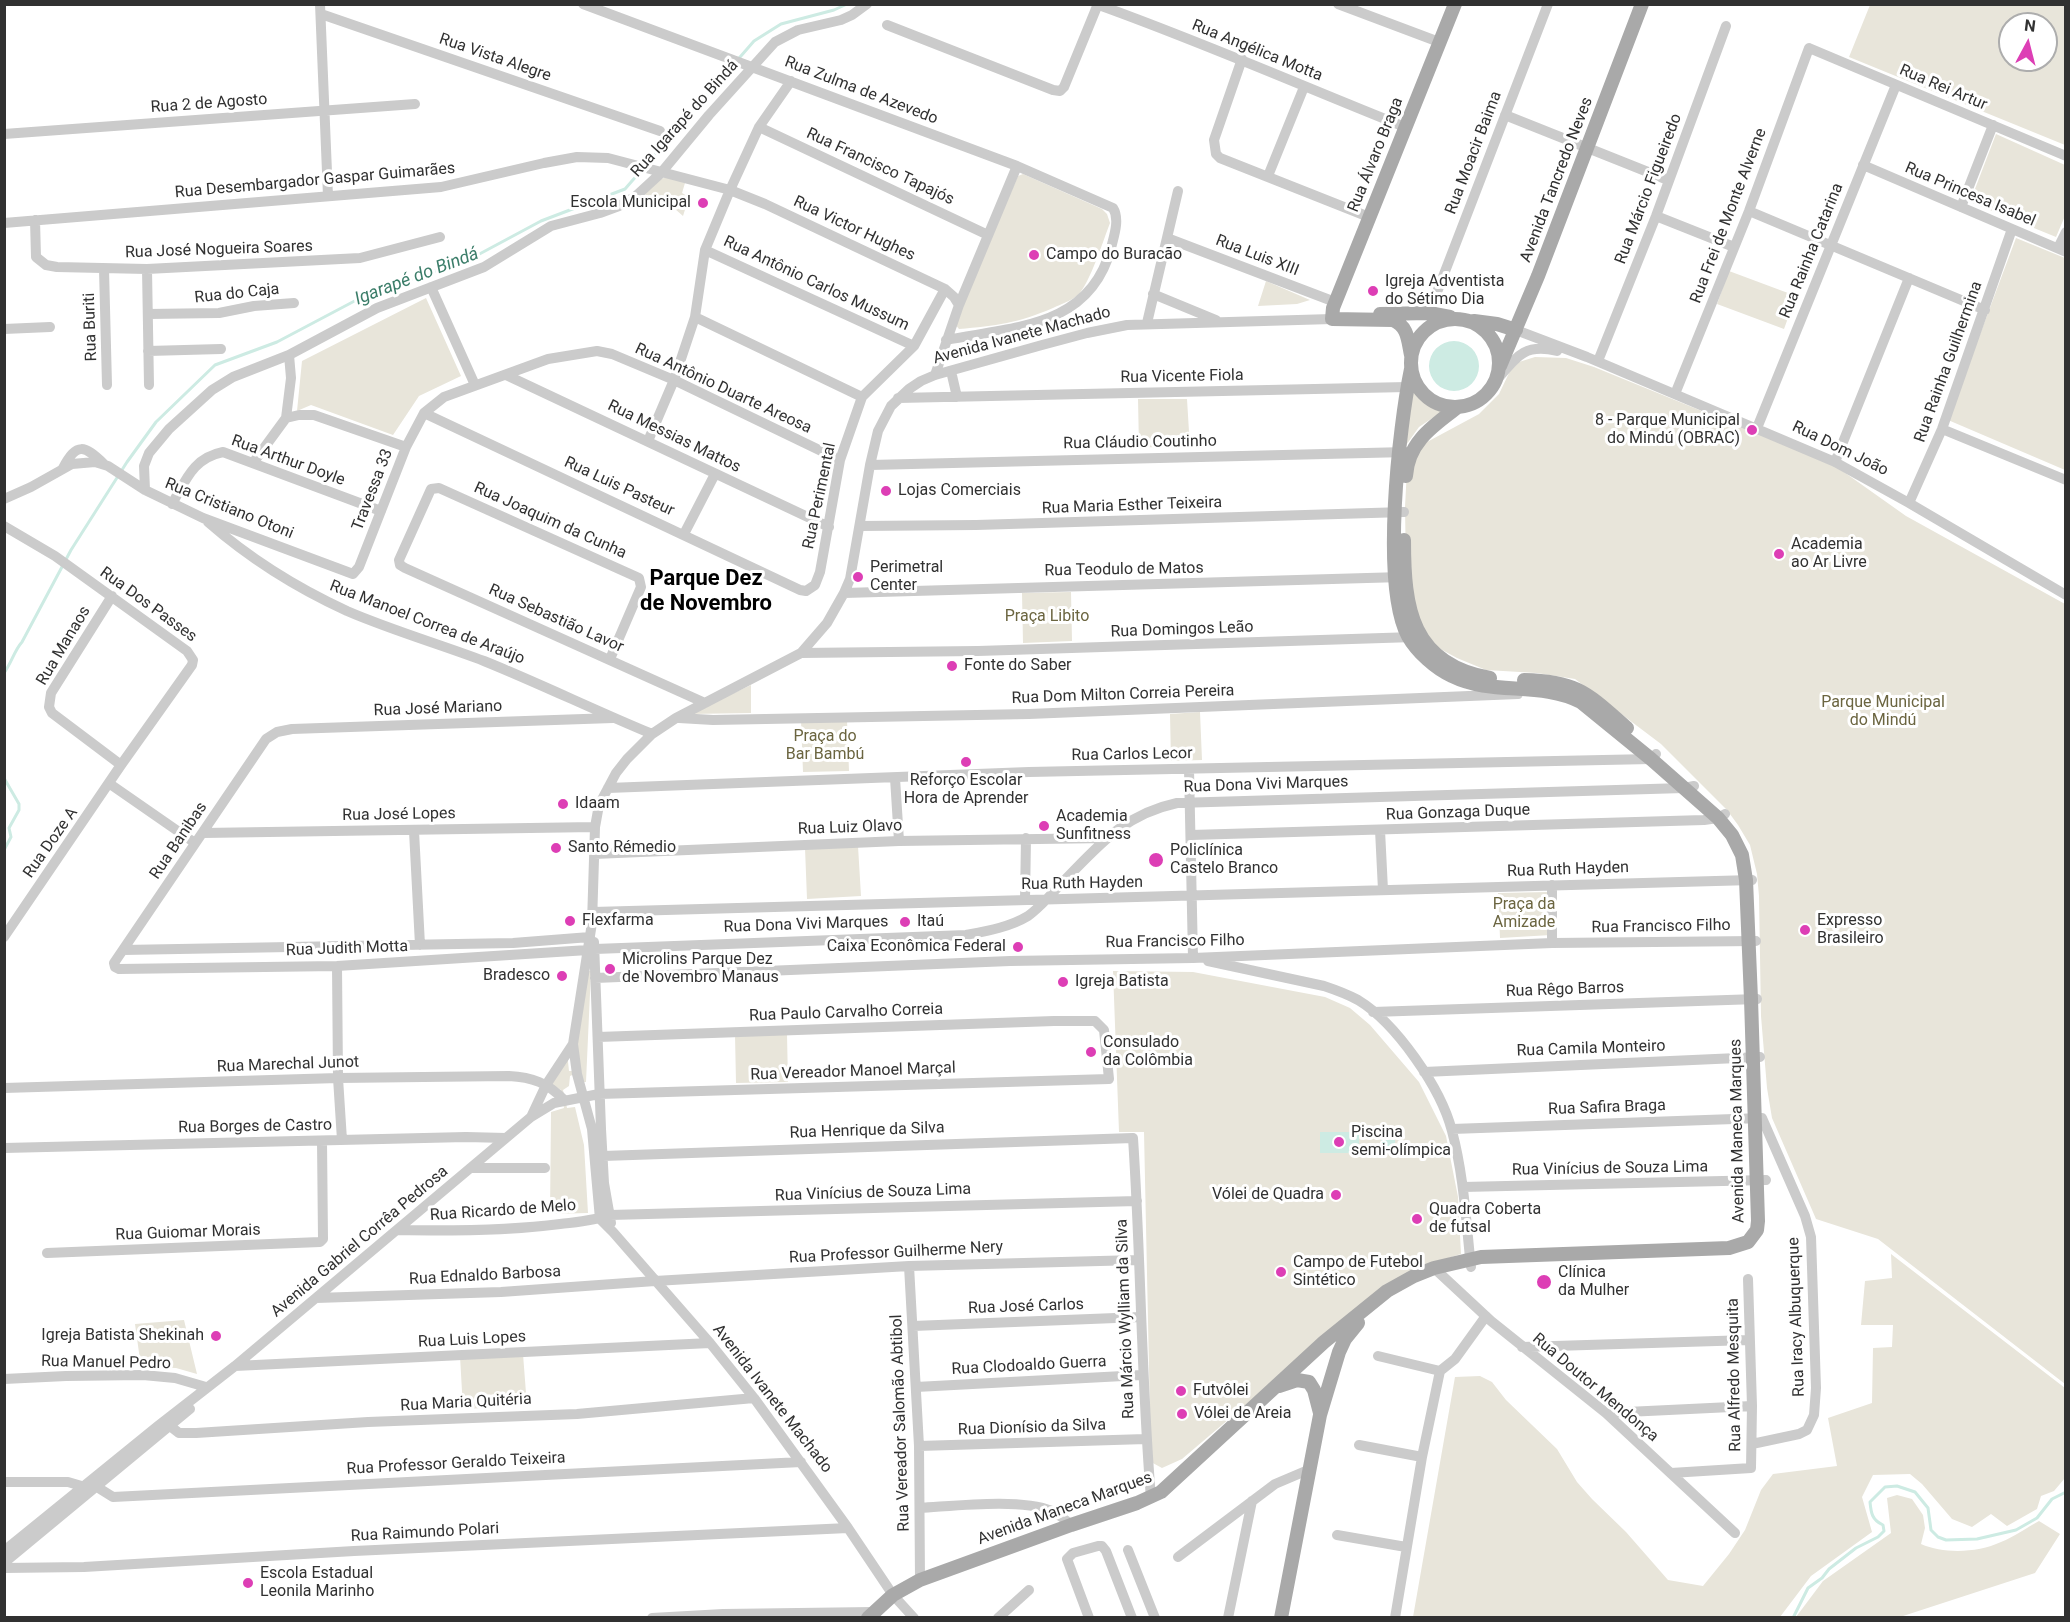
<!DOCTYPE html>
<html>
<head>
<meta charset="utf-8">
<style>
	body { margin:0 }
	#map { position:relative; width:2070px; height:1622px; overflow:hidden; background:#fff; font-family:Roboto,sans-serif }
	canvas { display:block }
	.frame { position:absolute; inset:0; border:6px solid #313131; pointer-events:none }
	.north { position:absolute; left:1998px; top:12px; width:60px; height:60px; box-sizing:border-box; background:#fff; border:2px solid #adadad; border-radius:50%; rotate:7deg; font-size:16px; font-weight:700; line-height:24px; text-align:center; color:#313131 }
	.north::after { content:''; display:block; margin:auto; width:21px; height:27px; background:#dd3eb5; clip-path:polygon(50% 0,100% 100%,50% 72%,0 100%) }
</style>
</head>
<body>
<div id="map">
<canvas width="2070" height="1622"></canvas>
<div class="frame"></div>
<div class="north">N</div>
</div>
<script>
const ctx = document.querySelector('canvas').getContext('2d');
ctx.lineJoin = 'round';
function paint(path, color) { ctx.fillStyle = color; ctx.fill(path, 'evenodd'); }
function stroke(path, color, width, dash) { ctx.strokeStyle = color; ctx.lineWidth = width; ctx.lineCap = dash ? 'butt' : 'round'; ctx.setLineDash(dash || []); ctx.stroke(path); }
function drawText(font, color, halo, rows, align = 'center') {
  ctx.font = font + ' Roboto,sans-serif'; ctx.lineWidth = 6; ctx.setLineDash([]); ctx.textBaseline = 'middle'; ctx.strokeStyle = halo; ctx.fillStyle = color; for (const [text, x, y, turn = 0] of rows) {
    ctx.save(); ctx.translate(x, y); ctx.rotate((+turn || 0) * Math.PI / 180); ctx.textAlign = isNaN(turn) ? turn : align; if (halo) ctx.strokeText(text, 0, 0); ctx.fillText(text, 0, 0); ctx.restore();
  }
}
const green = new Path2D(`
	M1870 5H2065V145L1849 57ZM2010 24H2046V60H2010Z
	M1996 134 2065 165V216L2056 237 1970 202Z
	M1023 174 1102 209 1107 214 1110 223C1103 241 1090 283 1078 295 1071 301 1061 304 1053 308 1018 323 996 326 959 329L954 323 1018 176Z
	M668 177 685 183 682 193 689 197 683 216 675 209 642 193 656 180Z
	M2016 238 2065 258V470L1948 420Z
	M1729 271 1796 296 1784 329 1717 304Z
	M1266 281 1310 300 1297 304 1258 306Z
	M426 298 461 376 419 396 393 435 311 405 297 411 302 361Z
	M1535 357 1566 358 1594 367 1834 465 1906 516 2065 604V1384L1878 1239 1816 1219 1772 1118 1767 1088 1761 1016 1759 896 1757 874 1750 845 1738 825 1727 810 1661 744 1575 679 1537 673 1486 670 1457 658 1433 645 1420 629 1406 570 1405 507 1407 469 1414 449 1479 414 1499 394 1510 371 1519 362Z
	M1410 382C1421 400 1426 403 1446 409L1419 427 1404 448Z
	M1138 399H1187L1190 448 1139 447Z
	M1071 592 1072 641 1023 643 1022 593Z
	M751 685V713L689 714Z
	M1200 712 1202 760 1171 761 1170 714Z
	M847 720 849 771 803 772 801 721Z
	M858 846 861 896 807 899 805 848Z
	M1549 892 1551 935 1500 938 1498 893Z
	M586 971H591L586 1082H580L577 1073 570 1076 569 1086 563 1090 567 1108 575 1107 584 1145 588 1213 550 1214 551 1112 564 1108 561 1090 551 1084 567 1052 569 1071H577V1016Z
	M1113 971 1193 972 1325 997 1350 1008 1370 1025 1419 1082 1446 1136 1458 1197 1461 1254 1432 1263 1303 1356 1182 1459 1162 1468 1151 1462 1144 1132H1119Z
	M787 1034 788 1082 736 1083 735 1035Z
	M1891 1254 2065 1388V1478L2054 1491 2041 1496 2037 1509 2007 1526 1991 1514 1972 1527 1952 1519 1922 1484 1910 1474 1873 1475 1862 1497 1872 1532 1811 1576 1780 1617H1413L1455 1377 1480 1376 1492 1382 1506 1400 1557 1449 1577 1482 1592 1499 1626 1532 1668 1580 1703 1586 1729 1554 1745 1530 1761 1490 1773 1474 1837 1466 1828 1418 1872 1403 1873 1348 1892 1347 1893 1325H1861L1865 1281 1892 1278Z
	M184 1320 197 1374 176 1368 141 1367 135 1324Z
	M523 1354 527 1406 463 1409 460 1356Z
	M1897 1495 1912 1499 1923 1515 1925 1528 1921 1544C1944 1554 1977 1553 2001 1542 2014 1537 2026 1528 2039 1521L2060 1534 2035 1573 1900 1617H1796L1823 1581 1891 1533 1887 1498Z`);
const water = new Path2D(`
	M1429 366a25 25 0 1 1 50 0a25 25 0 1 1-50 0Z
	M1320 1132H1359V1153H1320Z
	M1381 1132H1395V1152H1381Z`);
const stream = new Path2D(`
	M4 673C12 662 14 651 22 642L71 550 127 462 156 422 215 365 277 342 364 296 472 258 541 221 625 189 754 41 781 24 834 10 847 4
	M4 778 19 804V810L9 828 11 837 4 850
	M1793 1618 1808 1588 1822 1578 1829 1569 1856 1548 1878 1537 1884 1531 1883 1525C1872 1520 1871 1513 1870 1502L1885 1487 1897 1486 1915 1492 1928 1508 1931 1530 1938 1537 1946 1540 1977 1539 2016 1530 2037 1518 2052 1499 2066 1492`);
const minor = new Path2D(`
	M320 4 328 196
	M583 4 1017 166 1113 208C1120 219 1114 236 1111 248 1090 328 1013 327 946 340
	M1096 4C1200 41 1302 86 1405 127
	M1338 4 1439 42
	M321 14 660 131
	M887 25 1053 90 1060 91 1064 87 1098 4
	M1242 59 1214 140 1216 154 1220 158 1369 217
	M1505 115 1668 180
	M759 127 988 235
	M4 134 415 104
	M1863 165 2066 252
	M1268 176 1304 87
	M1961 207 1993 125
	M1749 211 1985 310
	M1656 216 1734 247
	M35 220 36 257 46 265 57 267 147 269 360 258 440 237
	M4 223 441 187 544 163 577 157 608 158 730 190 765 204 945 289 954 297 959 305
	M1167 238 1335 302
	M2058 248 2066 232
	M705 250 914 346
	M104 269 107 385
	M147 269 149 385
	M431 287 475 385
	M1153 294 1216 320
	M1429 313 1548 4
	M148 314 219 313 254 306 294 303
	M695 317 862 397
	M1147 323 1178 191
	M4 329 50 327
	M1516 330 1587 357 1835 462 1909 503 2066 595
	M148 351 221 349
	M1598 361 1656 216 1726 26
	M951 371 957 397
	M506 375 829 527
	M935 375 959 305 1017 166
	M1496 381C1516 357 1524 343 1557 351
	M1675 394 1749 211 1809 48 2066 156
	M898 398 1407 387
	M424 413 800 590 806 591 815 585 820 572 840 460 862 397 914 346 945 289
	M286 418 291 378 289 355
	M1757 428 1896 85
	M1942 429 2066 480
	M648 441 674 380 695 317 705 250 730 190 759 127 791 81
	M1835 462 1909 278
	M253 463 286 418 299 415H314L406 447
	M870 465 1407 452
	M63 468C77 442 84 445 104 464
	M145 490 144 466 149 453 169 429 212 390 233 377 289 355 377 308 484 267 551 226 600 213 619 206 636 196 661 173 709 115 775 42 798 30 841 20 852 15 867 4
	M4 499 31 487 72 464 95 462 108 466 145 490 203 518 353 574 359 567 406 447 424 413 444 397 548 359 597 351 612 354 674 380 840 460
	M1909 503 1942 429 2012 229
	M172 504C186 480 193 458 223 452L381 511
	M208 522C249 558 297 588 347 611 391 630 439 644 484 661 541 684 596 711 652 734
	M4 526 55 556 187 651 193 660 192 665 121 765 4 937
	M860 526 976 525 1404 512
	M684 534 715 474
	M844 593 1402 577
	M112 596 51 693 49 707 52 713 121 765
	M801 653 978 651 1414 637
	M610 659 641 587 639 578 439 488 431 489 399 560 400 565 405 568 705 703
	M679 718 713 720 1029 714 1518 694
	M1189 769 1193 958
	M895 778 899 841
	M110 784 195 843
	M608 788 1029 772 1651 759 1656 754
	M1380 830 1383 890
	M414 831 420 945
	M203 833 595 827
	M1191 835 1704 820 1718 818 1725 814
	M594 854 899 841 1108 838
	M1552 885V943
	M1025 900 1026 838
	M593 912 1752 880
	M594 942 601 1129 604 1183 611 1223
	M595 949 966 935C987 931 1010 927 1028 916 1039 908 1049 897 1058 887 1096 849 1121 815 1177 803L1684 788 1694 786
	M123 950 513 943 590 937
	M588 950 337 966 119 969 115 967 114 963 266 739 277 732 292 729 613 718
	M1208 961 1324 986C1336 990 1347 994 1358 1000 1396 1023 1441 1088 1452 1131 1464 1176 1466 1222 1471 1267
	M337 966 338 1078 342 1140
	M595 978 1010 961 1193 958 1552 943 1756 941
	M1373 1012 1757 999
	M1424 1072 1760 1057
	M4 1088 338 1078 509 1076C532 1077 548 1083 564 1100
	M531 1117 546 1085 573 1044
	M1452 1129 1762 1118 1805 1216 1811 1237 1816 1388 1814 1415 1807 1430 1799 1434 1752 1444
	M4 1148 466 1137 506 1138
	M603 1156 1133 1138C1141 1258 1141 1378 1151 1498
	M471 1168H545
	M1463 1187 1766 1180
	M397 1230C451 1231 506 1231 560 1224 576 1222 594 1221 610 1215L1137 1201
	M47 1253 320 1242 323 1239 322 1141
	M909 1266 919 1446 920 1580
	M1434 1268 1491 1321 1606 1413 1735 1533
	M316 1298 501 1292 655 1281 909 1266 1138 1260
	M913 1326 1141 1317
	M1522 1347 1749 1340
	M1378 1356 1440 1371 1455 1359 1486 1316
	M235 1366 710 1343
	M4 1379 66 1376 143 1375 175 1378 206 1387
	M916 1387 1142 1375
	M1606 1413 1752 1406
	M170 1426 179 1433H196L368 1422 577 1414 754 1398
	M1359 1445 1422 1457
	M919 1446 1146 1439
	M1671 1473 1751 1468 1752 1406 1748 1279
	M4 1482H68L85 1487
	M97 1487 113 1497 801 1462
	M920 1508C955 1506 1020 1498 1052 1511 1059 1515 1065 1519 1071 1525
	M1337 1535 1406 1547
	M1128 1550 1155 1618
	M4 1551 158 1426 235 1366 531 1117 554 1103 599 1094 1109 1079 1104 1030 1095 1021H1054L598 1037
	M1178 1557 1275 1484 1308 1470
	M4 1563 190 1409
	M4 1568 84 1567 354 1551 848 1528
	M652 1618 723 1614 873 1612
	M914 1618 893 1595 848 1528 754 1398 710 1343 613 1232 600 1219 592 1129 577 1074 573 1044 592 923 595 827 599 805 616 773 627 759 652 734 676 718 801 653 827 623 844 593 850 579 870 465 878 431 891 406 909 389 921 381 935 375 1042 345 1087 333 1127 325 1332 319
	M998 1618 1029 1590
	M1089 1618 1067 1559 1073 1553 1098 1546H1102L1106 1551 1132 1618
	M1228 1618 1252 1501
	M1395 1618 1422 1457 1440 1371`);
const major = new Path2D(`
	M1380 314 1429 313 1450 317
	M1411 363a44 44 0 1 1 88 0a44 44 0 1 1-88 0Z
	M1474 321 1497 324 1516 330
	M1411 355C1408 341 1408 326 1393 320L1332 319 1333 308 1455 4
	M1500 366 1538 276 1642 4
	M1406 476C1408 442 1433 426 1458 407
	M1404 540C1404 608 1411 664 1490 678
	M1524 680C1578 681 1588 694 1627 728
	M1279 1386 1297 1380 1309 1382 1314 1390 1320 1413
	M868 1618 893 1595 920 1580 1071 1525 1137 1503 1161 1492 1324 1342 1387 1291 1414 1276 1434 1268 1481 1257 1729 1248 1748 1242 1757 1230 1758 1221 1751 999 1746 880 1742 855 1732 835 1718 818 1651 759 1581 702C1540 681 1492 696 1452 676 1436 669 1417 652 1408 636 1381 585 1399 427 1411 369
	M1281 1618 1320 1415 1339 1352 1345 1339 1358 1323`);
const markers = [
	[703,203,6,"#dd3eb5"],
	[1034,255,6,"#dd3eb5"],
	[1373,291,6,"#dd3eb5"],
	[1752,430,6,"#dd3eb5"],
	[886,491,6,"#dd3eb5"],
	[1779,554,6,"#dd3eb5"],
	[858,577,6,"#dd3eb5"],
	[952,666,6,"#dd3eb5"],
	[966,762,6,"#dd3eb5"],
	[563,804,6,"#dd3eb5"],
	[1044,826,6,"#dd3eb5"],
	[556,848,6,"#dd3eb5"],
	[1156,860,8,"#dd3eb5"],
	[570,921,6,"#dd3eb5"],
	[905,922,6,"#dd3eb5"],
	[1805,930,6,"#dd3eb5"],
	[1018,947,6,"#dd3eb5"],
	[610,969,6,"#dd3eb5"],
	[562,976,6,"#dd3eb5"],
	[1063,982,6,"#dd3eb5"],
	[1091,1052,6,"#dd3eb5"],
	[1339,1142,6,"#dd3eb5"],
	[1336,1195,6,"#dd3eb5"],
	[1417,1219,6,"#dd3eb5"],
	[1281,1272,6,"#dd3eb5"],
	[1544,1282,8,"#dd3eb5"],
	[216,1336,6,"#dd3eb5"],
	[1181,1391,6,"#dd3eb5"],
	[1182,1414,6,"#dd3eb5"],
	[248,1583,6,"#dd3eb5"]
];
const streetNames = [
	["Rua Angélica Motta",1257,51,22],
	["Rua Vista Alegre",495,58,19],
	["Rua Rei Artur",1943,88,23],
	["Rua Zulma de Azevedo",861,91,21],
	["Rua 2 de Agosto",209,104,-4],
	["Rua Igarapé do Bindá",685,119,-48],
	["Rua Moacir Baima",1474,153,-69],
	["Rua Álvaro Braga",1376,155,-68],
	["Rua Francisco Tapajós",880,167,25],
	["Avenida Tancredo Neves",1557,180,-69],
	["Rua Desembargador Gaspar Guimarães",315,181,-5],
	["Rua Márcio Figueiredo",1649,189,-69],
	["Rua Princesa Isabel",1970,195,23],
	["Rua Frei de Monte Alverne",1729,216,-69],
	["Rua Victor Hughes",854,229,25],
	["Rua José Nogueira Soares",219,250,-2],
	["Rua Rainha Catarina",1812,251,-68],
	["Rua Luis XIII",1257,256,21],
	["Rua Antônio Carlos Mussum",816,284,25],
	["Rua do Caja",237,294,-6],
	["Rua Buriti",91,327,-92],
	["Avenida Ivanete Machado",1022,336,-15],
	["Rua Rainha Guilhermina",1949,362,-70],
	["Rua Vicente Fiola",1182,377,-1],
	["Rua Antônio Duarte Areosa",723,389,25],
	["Rua Messias Mattos",674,437,26],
	["Rua Cláudio Coutinho",1140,443,-1],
	["Rua Dom João",1840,449,26],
	["Rua Arthur Doyle",288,461,20],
	["Rua Luis Pasteur",619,487,25],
	["Travessa 33",373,490,-69],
	["Rua Perimental",820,496,-78],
	["Rua Maria Esther Teixeira",1132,506,-2],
	["Rua Cristiano Otoni",229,509,22],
	["Rua Joaquim da Cunha",550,521,24],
	["Rua Teodulo de Matos",1124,570,-1],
	["Rua Dos Passes",148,605,36],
	["Rua Sebastião Lavor",556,619,24],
	["Rua Manoel Correa de Araújo",427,623,21],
	["Rua Domingos Leão",1182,630,-2],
	["Rua Manaos",64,646,-59],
	["Rua Dom Milton Correia Pereira",1123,695,-2],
	["Rua José Mariano",438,709,-2],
	["Rua Carlos Lecor",1132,755,-1],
	["Rua Dona Vivi Marques",1266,785,-2],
	["Rua Gonzaga Duque",1458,813,-2],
	["Rua José Lopes",399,815,-1],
	["Rua Luiz Olavo",850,828,-2],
	["Rua Banibas",179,841,-56],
	["Rua Doze A",51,843,-55],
	["Rua Ruth Hayden",1568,870,-2],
	["Rua Ruth Hayden",1082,884,-1],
	["Rua Dona Vivi Marques",806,925,-2],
	["Rua Francisco Filho",1661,927,-1],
	["Rua Francisco Filho",1175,942,-1],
	["Rua Judith Motta",347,949,-2],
	["Rua Rêgo Barros",1565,990,-2],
	["Rua Paulo Carvalho Correia",846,1013,-2],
	["Rua Camila Monteiro",1591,1049,-2],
	["Rua Marechal Junot",288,1065,-2],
	["Rua Vereador Manoel Marçal",853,1072,-2],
	["Rua Safira Braga",1607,1108,-2],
	["Rua Borges de Castro",255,1127,-1],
	["Rua Henrique da Silva",867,1131,-2],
	["Avenida Maneca Marques",1738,1131,-91],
	["Rua Vinícius de Souza Lima",1610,1169,-1],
	["Rua Vinícius de Souza Lima",873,1193,-2],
	["Rua Ricardo de Melo",503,1211,-4],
	["Rua Guiomar Morais",188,1233,-2],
	["Avenida Gabriel Corrêa Pedrosa",360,1242,-40],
	["Rua Professor Guilherme Nery",896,1253,-3],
	["Rua Ednaldo Barbosa",485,1276,-3],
	["Rua José Carlos",1026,1307,-2],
	["Rua Iracy Albuquerque",1797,1317,-92],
	["Rua Márcio Wylliam da Silva",1126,1319,-92],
	["Rua Luis Lopes",472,1340,-3],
	["Rua Manuel Pedro",106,1363,1],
	["Rua Clodoaldo Guerra",1029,1366,-3],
	["Rua Alfredo Mesquita",1735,1375,-91],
	["Rua Doutor Mendonça",1595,1388,40],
	["Avenida Ivanete Machado",772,1399,52],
	["Rua Maria Quitéria",466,1403,-3],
	["Rua Vereador Salomão Abtibol",901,1423,-92],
	["Rua Dionísio da Silva",1032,1428,-2],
	["Rua Professor Geraldo Teixeira",456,1464,-3],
	["Avenida Maneca Marques",1065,1509,-20],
	["Rua Raimundo Polari",425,1533,-3]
];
const poiNames = [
	["Escola Municipal",691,203,"right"],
	["Campo do Buracão",1046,255],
	["Igreja Adventista",1385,282],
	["do Sétimo Dia",1385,300],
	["8 - Parque Municipal",1740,421,"right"],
	["do Mindú (OBRAC)",1740,439,"right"],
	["Lojas Comerciais",898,491],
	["Academia",1791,545],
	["ao Ar Livre",1791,563],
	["Perimetral",870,568],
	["Center",870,586],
	["Fonte do Saber",964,666],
	["Reforço Escolar",966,781,"center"],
	["Hora de Aprender",966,799,"center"],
	["Idaam",575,804],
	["Academia",1056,817],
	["Sunfitness",1056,835],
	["Santo Rémedio",568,848],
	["Policlínica",1170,851],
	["Castelo Branco",1170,869],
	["Flexfarma",582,921],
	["Expresso",1817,921],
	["Brasileiro",1817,939],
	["Itaú",917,922],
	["Caixa Econômica Federal",1006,947,"right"],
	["Microlins Parque Dez",622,960],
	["de Novembro Manaus",622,978],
	["Bradesco",550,976,"right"],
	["Igreja Batista",1075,982],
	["Consulado",1103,1043],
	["da Colômbia",1103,1061],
	["Piscina",1351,1133],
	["semi-olímpica",1351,1151],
	["Vólei de Quadra",1324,1195,"right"],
	["Quadra Coberta",1429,1210],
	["de futsal",1429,1228],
	["Campo de Futebol",1293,1263],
	["Sintético",1293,1281],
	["Clínica",1558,1273],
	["da Mulher",1558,1291],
	["Igreja Batista Shekinah",204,1336,"right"],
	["Futvôlei",1193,1391],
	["Vólei de Areia",1194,1414],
	["Escola Estadual",260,1574],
	["Leonila Marinho",260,1592]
];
const parkNames = [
	["Praça Libito",1047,617],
	["Parque Municipal",1883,703],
	["do Mindú",1883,721],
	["Praça do",825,737],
	["Bar Bambú",825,755],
	["Praça da",1524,905],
	["Amizade",1524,923]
];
const waterNames = [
	["Igarapé do Bindá",417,277,-21]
];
const districtNames = [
	["Parque Dez",706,579],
	["de Novembro",706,604]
];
paint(green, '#e8e5da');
paint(water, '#cdebe3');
stroke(stream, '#cdebe3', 3);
stroke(minor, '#cbcbcb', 10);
stroke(major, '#a9a9a9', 14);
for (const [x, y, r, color] of markers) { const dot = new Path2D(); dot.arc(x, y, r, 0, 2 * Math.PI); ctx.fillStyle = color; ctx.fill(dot); stroke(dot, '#fff', 2); }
drawText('16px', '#313131', '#fff', streetNames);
drawText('16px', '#313131', '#fff', poiNames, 'left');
drawText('16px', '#6b6540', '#fff', parkNames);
drawText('italic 18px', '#3b7d69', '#fff', waterNames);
drawText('bold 22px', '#000', '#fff', districtNames);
</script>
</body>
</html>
